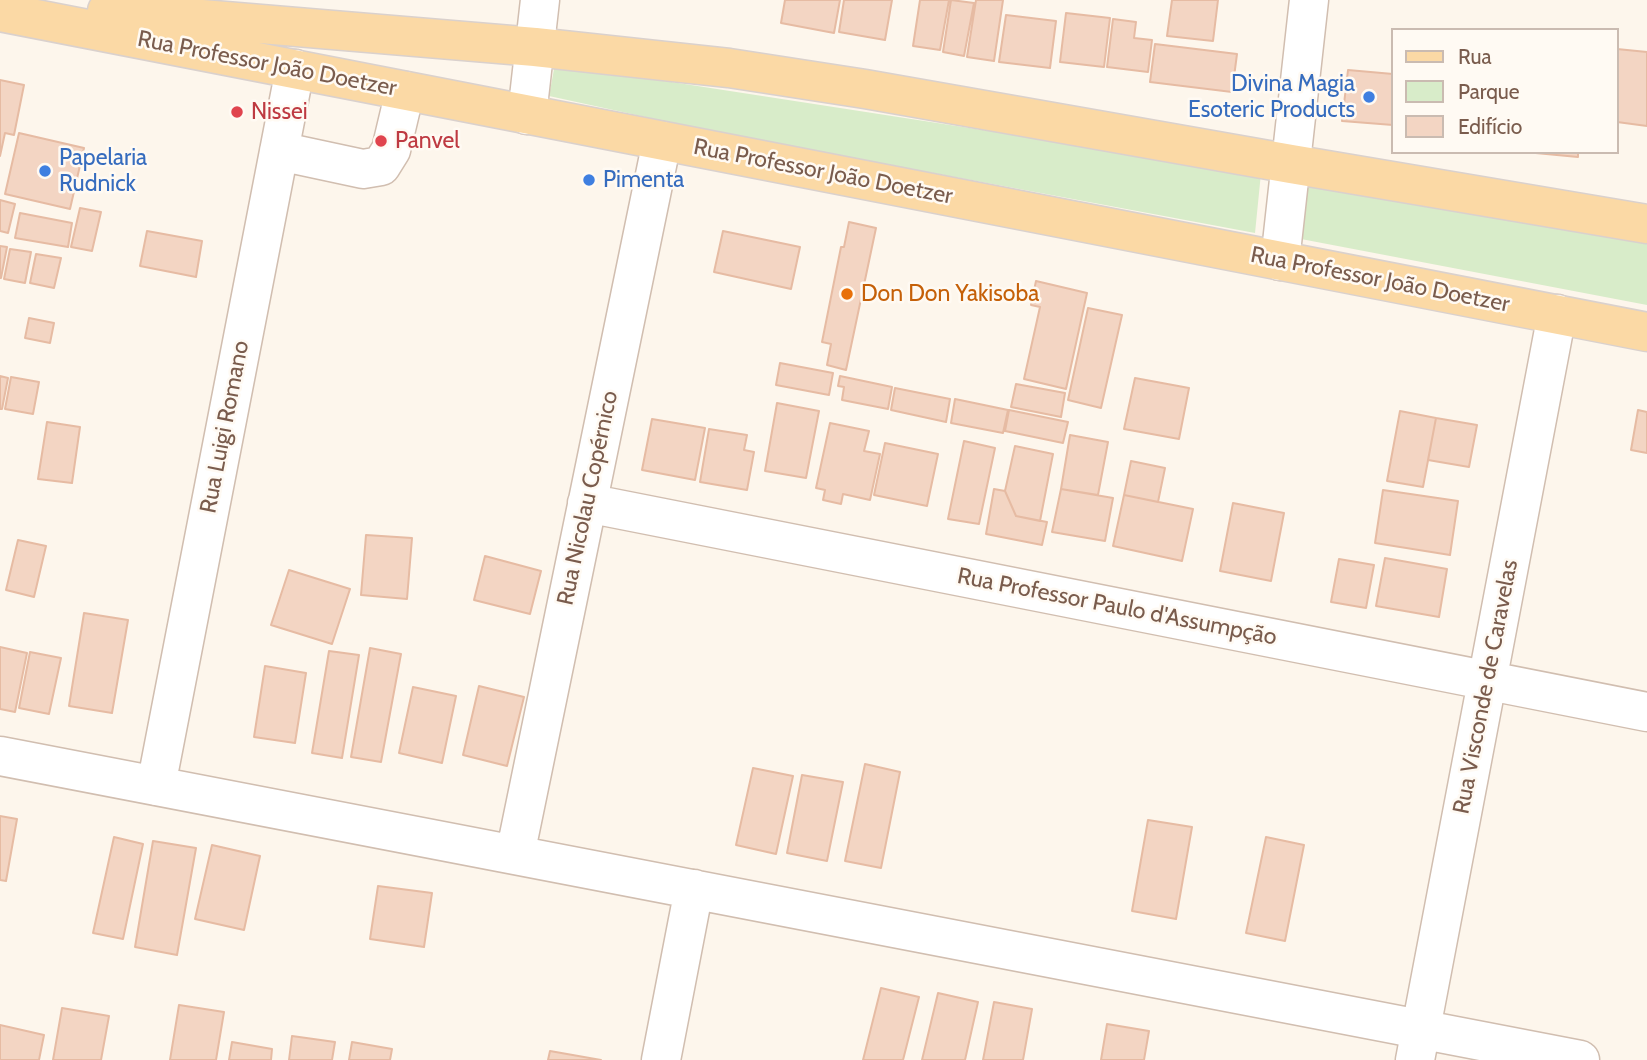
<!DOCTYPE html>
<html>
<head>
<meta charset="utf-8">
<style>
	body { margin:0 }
	#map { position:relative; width:1647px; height:1060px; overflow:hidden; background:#fdf6ec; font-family:Cabin,sans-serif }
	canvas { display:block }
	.legend { position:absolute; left:1391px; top:28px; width:228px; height:126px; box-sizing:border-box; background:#fffaf3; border:2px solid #cabbb1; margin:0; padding:9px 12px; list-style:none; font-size:21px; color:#7a5c4d }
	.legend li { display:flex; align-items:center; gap:14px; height:35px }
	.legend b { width:35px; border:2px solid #cabbb1 }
</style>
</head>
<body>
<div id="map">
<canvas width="1647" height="1060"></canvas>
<ul class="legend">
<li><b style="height:9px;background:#fbd9a5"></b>Rua</li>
<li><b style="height:19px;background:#d8ecc9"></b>Parque</li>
<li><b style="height:19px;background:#f3d5c3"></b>Edifício</li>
</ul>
</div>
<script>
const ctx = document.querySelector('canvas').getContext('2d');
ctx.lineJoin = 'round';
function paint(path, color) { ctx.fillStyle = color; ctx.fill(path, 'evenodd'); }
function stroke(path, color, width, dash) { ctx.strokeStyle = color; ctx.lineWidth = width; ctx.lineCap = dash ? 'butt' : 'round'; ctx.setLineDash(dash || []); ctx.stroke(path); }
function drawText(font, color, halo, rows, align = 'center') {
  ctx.font = font + ' Cabin,sans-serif'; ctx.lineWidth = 5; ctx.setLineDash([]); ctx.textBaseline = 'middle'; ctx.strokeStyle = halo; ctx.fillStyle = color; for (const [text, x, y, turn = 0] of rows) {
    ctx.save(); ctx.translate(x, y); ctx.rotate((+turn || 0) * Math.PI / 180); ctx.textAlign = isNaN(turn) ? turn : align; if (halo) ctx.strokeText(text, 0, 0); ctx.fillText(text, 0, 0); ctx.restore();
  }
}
const green = new Path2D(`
	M555 64 1261 173 1255 233 719 133 549 96Z
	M1308 186 1647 239V305L1301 239Z`);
const building = new Path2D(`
	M785 0H840L834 33 781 23Z
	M844 0H892L885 40 839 32Z
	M920 0H949L940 50 913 46Z
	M951 0 974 3 964 56 943 52Z
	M976 0H1003L994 61 967 57Z
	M1172 0H1218L1213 41 1167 36Z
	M1066 13 1110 18 1104 67 1060 62Z
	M1006 15 1056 21 1050 68 999 62Z
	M1113 19 1136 22 1134 38 1152 40 1148 72 1107 67Z
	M1155 44 1237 54 1232 92 1150 82Z
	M1617 49 1647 52V126L1617 122Z
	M1348 70 1393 74V125L1342 121Z
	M0 80 24 85 14 135 5 133 0 156Z
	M19 133 84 148 70 209 5 194Z
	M1525 152H1578V157Z
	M0 200 15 204 8 233 0 231Z
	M80 208 101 212 92 251 71 247Z
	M20 213 72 223 68 247 15 238Z
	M849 222 876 228 846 370 827 365 831 344 822 342 841 247H844Z
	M147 231 202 241 196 277 140 266Z
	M723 231 800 247 791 289 714 272Z
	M0 246 7 247 1 278H0Z
	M10 249 31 252 25 283 4 279Z
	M36 254 61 258 54 288 30 283Z
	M1036 281 1087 293 1066 389 1024 379 1040 307 1031 305Z
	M1088 308 1122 315 1101 408 1068 400Z
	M29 318 54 323 50 343 25 338Z
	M780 363 833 373 829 395 776 385Z
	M0 376 8 378 2 409H0Z
	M840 376 892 387 888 409 842 400 844 387 838 386Z
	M11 377 39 382 33 414 5 409Z
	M1135 378 1189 388 1179 439 1124 429Z
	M1016 384 1065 393 1061 417 1011 407Z
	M895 388 950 399 946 422 891 410Z
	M955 399 1008 410 1003 433 951 423Z
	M777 403 819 411 806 478 765 471Z
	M1009 410 1068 422 1063 443 1005 431Z
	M1638 410 1647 412V453L1631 450Z
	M1400 411 1436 418 1423 487 1387 481Z
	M1436 418 1477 425 1469 467 1428 460Z
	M652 419 705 428 695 480 642 470Z
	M47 422 80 427 72 483 38 479Z
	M830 423 869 431 864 451 880 454 870 500 843 494 841 504 823 500 825 490 816 488Z
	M709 429 747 435 744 450 754 452 747 490 700 482Z
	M1070 435 1108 442 1098 495 1061 489Z
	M964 441 995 448 979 524 948 519Z
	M885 443 938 454 927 506 874 495Z
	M1015 446 1053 454 1040 521 1016 516 1005 491Z
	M1131 461 1165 468 1158 502 1124 495Z
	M994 489 1005 491 1016 516 1047 522 1042 545 986 534Z
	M1061 489 1113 498 1105 541 1052 532Z
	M1383 490 1458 501 1450 555 1375 543Z
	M1124 495 1193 509 1182 561 1113 546Z
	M1233 503 1284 513 1271 581 1220 571Z
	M366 535 412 538 407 599 361 595Z
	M18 540 46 546 34 597 6 590Z
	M485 556 541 571 530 614 474 600Z
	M1385 558 1447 569 1439 617 1376 606Z
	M1339 559 1374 565 1366 608 1331 602Z
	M289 570 350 589 332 644 271 625Z
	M84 613 128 620 112 713 69 706Z
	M0 647 27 653 15 712 0 709Z
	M370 648 401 654 381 762 351 757Z
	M329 651 359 655 342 758 312 753Z
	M30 652 61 658 49 714 19 708Z
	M265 666 306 673 295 743 254 737Z
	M479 686 524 697 507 766 463 755Z
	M413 687 456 696 442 763 399 753Z
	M865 764 900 772 881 868 845 861Z
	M753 768 793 776 776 854 736 845Z
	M802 775 843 782 827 861 787 853Z
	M0 816 17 819 6 881 0 880Z
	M1148 820 1192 827 1176 919 1132 911Z
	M114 837 143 844 123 939 93 933Z
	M1266 837 1304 845 1285 941 1246 933Z
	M153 841 196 848 177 955 135 947Z
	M212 845 260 856 244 930 195 919Z
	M378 886 432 893 424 947 370 939Z
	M881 988 919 997 903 1060H863Z
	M938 993 978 1002 965 1060H922Z
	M994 1002 1032 1009 1023 1060H983Z
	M179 1005 224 1012 216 1060H170Z
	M62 1008 109 1016 101 1060H53Z
	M1107 1024 1149 1031 1144 1060H1101Z
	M0 1025 44 1035 39 1060H0Z
	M292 1036 335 1042 332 1060H289Z
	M232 1042 272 1049 271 1060H229Z
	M352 1042 392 1049 390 1060H349Z
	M550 1051 601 1060H548Z`);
const minor = new Path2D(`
	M527 115 540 0
	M279 151 363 169 381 166 391 150 405 91
	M1280 261 1309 0
	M587 503 1647 712
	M0 756 1580 1060
	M156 786 295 69
	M515 855 662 141
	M661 1060 694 889
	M1415 1060 1557 314`);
const major = new Path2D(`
	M107 11 535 47 729 68 865 89 1291 164 1647 224
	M0 12 1647 332`);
const markers = [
	[1369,97,7,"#3f7fe0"],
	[237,112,7,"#e0444e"],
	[381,141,7,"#e0444e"],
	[45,171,7,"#3f7fe0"],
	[589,180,7,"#3f7fe0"],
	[847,294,7,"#e8710a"]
];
const streetNames = [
	["Rua Professor João Doetzer",267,64,11],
	["Rua Professor João Doetzer",823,172,11],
	["Rua Professor João Doetzer",1380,280,11],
	["Rua Luigi Romano",225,427,-79],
	["Rua Nicolau Copérnico",588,498,-78],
	["Rua Professor Paulo d'Assumpção",1117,607,11],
	["Rua Visconde de Caravelas",1486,687,-79]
];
const shopNames = [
	["Divina Magia",1355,84,"right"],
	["Esoteric Products",1355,110,"right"],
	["Papelaria",59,158],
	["Rudnick",59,184],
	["Pimenta",603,180]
];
const healthNames = [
	["Nissei",251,112],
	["Panvel",395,141]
];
const foodNames = [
	["Don Don Yakisoba",861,294]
];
paint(green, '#d8ecc9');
paint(building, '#f3d5c3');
stroke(building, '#e6bba3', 2);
stroke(minor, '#d1beb0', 41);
stroke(major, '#dad1cd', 41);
stroke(minor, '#fff', 38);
stroke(major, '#fbd9a5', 38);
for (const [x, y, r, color] of markers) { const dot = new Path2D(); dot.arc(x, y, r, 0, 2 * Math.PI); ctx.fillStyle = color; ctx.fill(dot); stroke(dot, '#fffaf3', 2.5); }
drawText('23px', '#7a5c4d', '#fffaf3', streetNames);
drawText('23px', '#366cbe', '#fffaf3', shopNames, 'left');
drawText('23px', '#be3a42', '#fffaf3', healthNames, 'left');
drawText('23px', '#c56008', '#fffaf3', foodNames, 'left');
</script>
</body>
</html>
